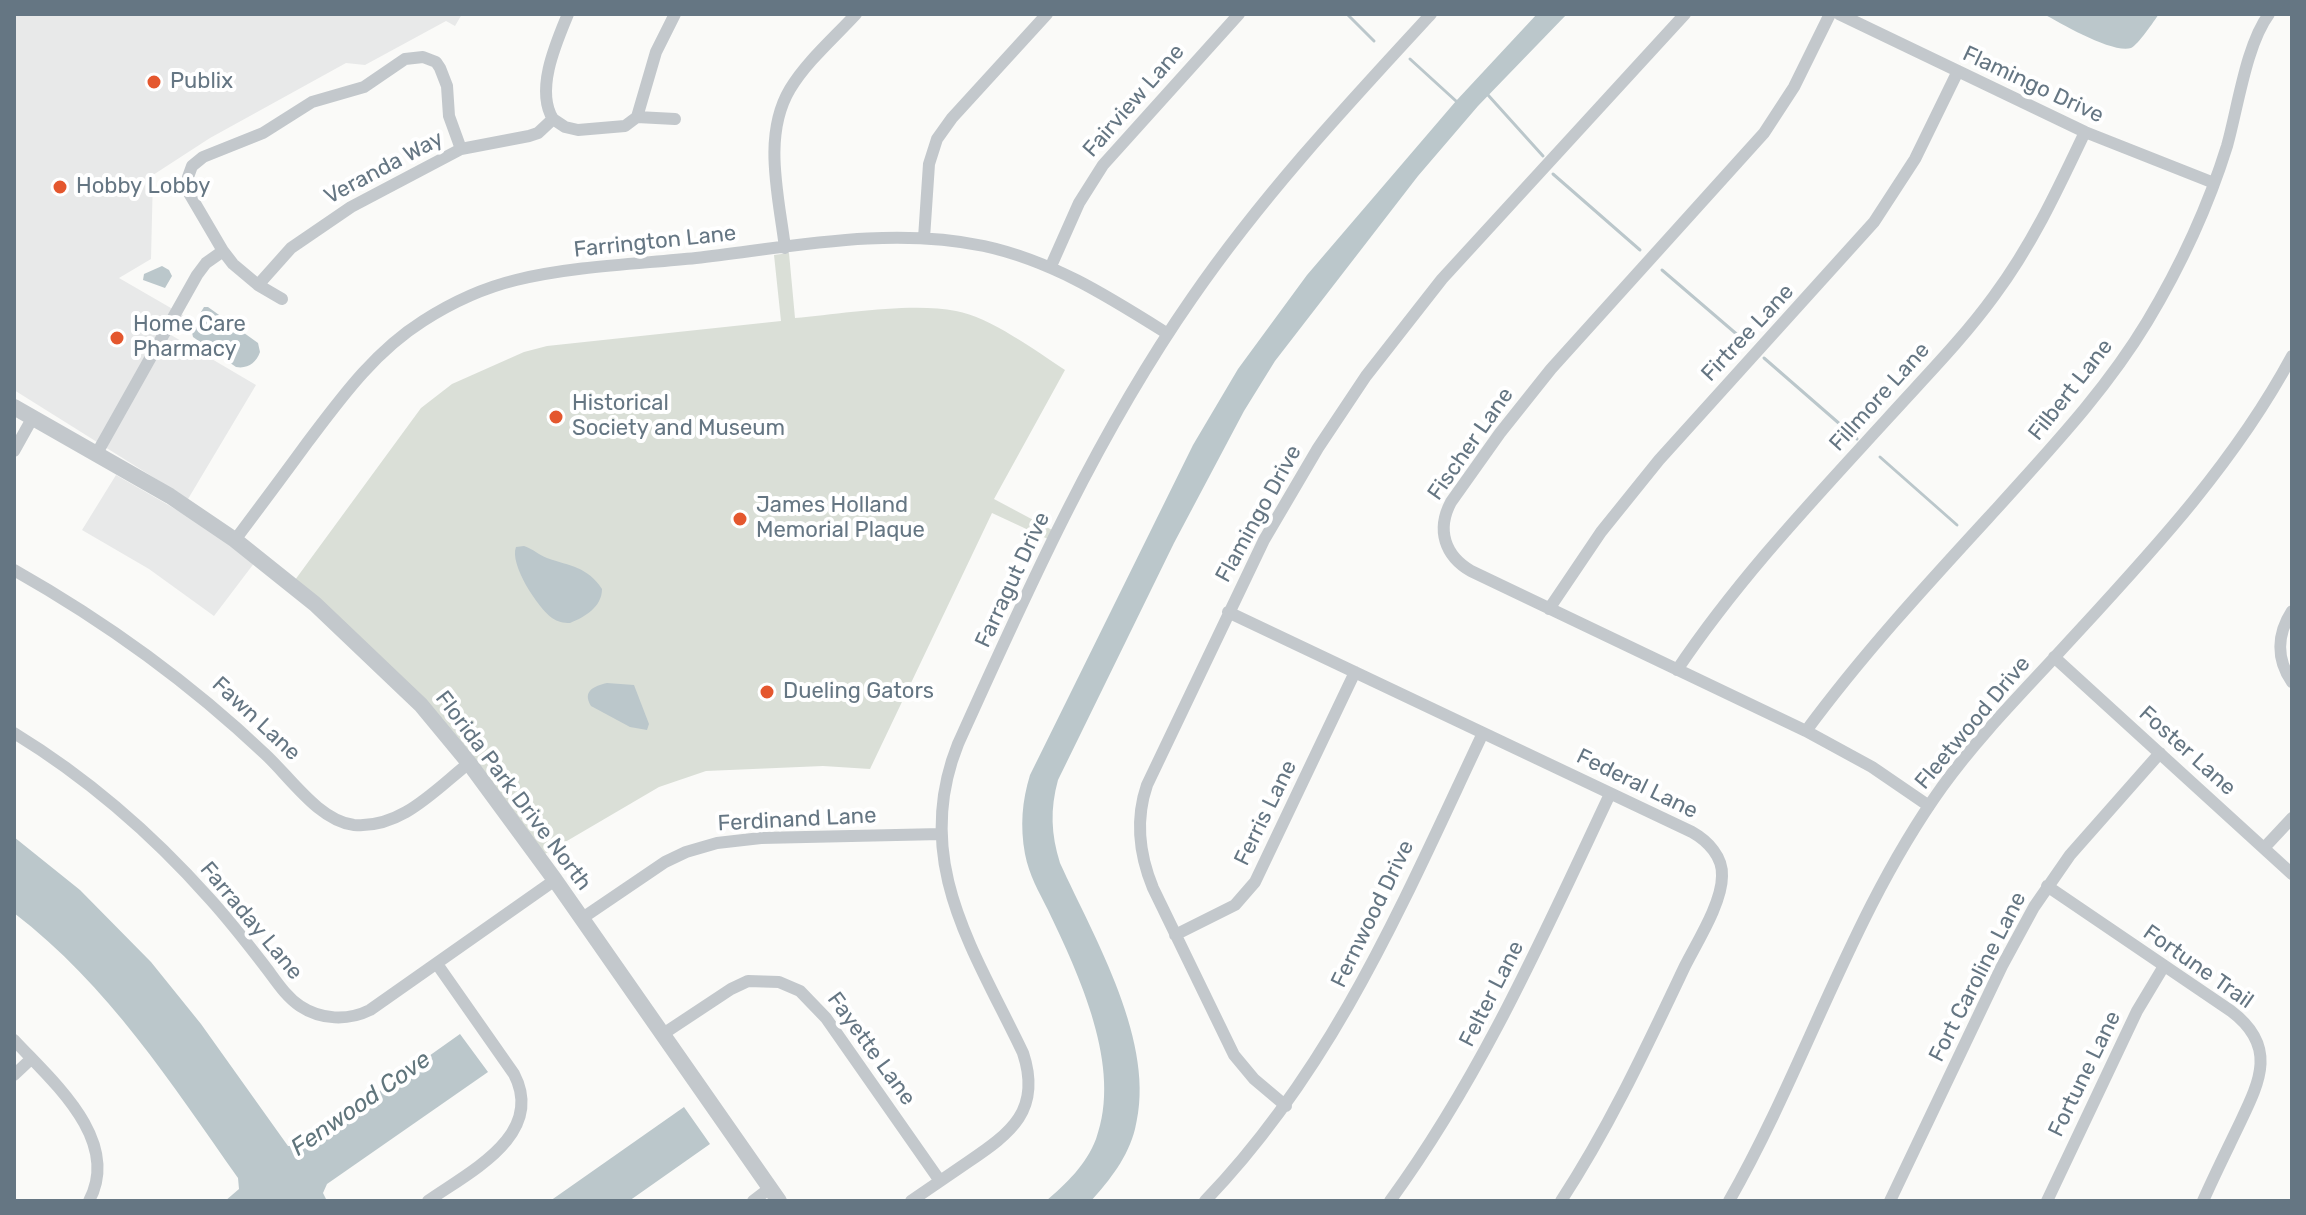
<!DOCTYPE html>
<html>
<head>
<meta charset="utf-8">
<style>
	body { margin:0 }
	#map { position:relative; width:2306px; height:1215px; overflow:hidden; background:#fafaf8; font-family:Rubik,sans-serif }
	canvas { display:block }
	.frame { position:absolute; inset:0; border:16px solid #657683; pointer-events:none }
</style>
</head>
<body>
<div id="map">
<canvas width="2306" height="1215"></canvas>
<div class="frame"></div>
</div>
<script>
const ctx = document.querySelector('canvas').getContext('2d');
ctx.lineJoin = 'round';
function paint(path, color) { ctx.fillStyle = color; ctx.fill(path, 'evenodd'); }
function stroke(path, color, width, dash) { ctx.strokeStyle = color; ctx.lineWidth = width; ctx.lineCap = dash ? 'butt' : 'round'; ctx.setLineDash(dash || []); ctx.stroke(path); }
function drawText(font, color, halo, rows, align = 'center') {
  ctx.font = font + ' Rubik,sans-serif'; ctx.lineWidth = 8; ctx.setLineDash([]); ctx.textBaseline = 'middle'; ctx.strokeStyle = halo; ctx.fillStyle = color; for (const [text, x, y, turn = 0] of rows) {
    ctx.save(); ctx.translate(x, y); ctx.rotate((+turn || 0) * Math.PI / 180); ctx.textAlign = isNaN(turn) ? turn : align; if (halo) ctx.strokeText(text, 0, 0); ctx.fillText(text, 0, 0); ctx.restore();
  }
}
const built = new Path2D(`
	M14 14H462L455 26 446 21 365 65 346 63 210 138 153 175 151 259 119 278 183 315 171 335 256 385 188 499 14 390Z
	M116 475 191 518 255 562 214 616 149 569 82 530Z`);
const green = new Path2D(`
	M789 253 795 318C841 314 912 302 956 311 990 317 1036 351 1065 370L994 499 1054 531 1050 540 992 513 870 769 823 766 706 771 659 787 543 855 475 771 295 580 421 408 452 384 524 352 547 346 781 321 774 255Z`);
const water = new Path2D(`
	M1537 14H1567L1478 106 1418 176 1275 361 1244 411 1174 543 1058 780C1050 809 1051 834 1060 863 1094 938 1158 1044 1135 1129 1128 1157 1110 1180 1091 1201H1046C1066 1184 1086 1165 1096 1139 1123 1067 1079 975 1048 910 1039 892 1029 875 1025 854 1020 826 1022 801 1030 775L1193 445 1238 369 1307 275 1456 101Z
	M2044 14H2159C2154 21 2138 45 2131 48 2114 54 2061 24 2044 14Z
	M162 266 169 270 172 276 165 288 143 280 144 274Z
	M204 307H208L258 343 260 352C256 363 248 369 236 367L193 337 191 328Z
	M524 546C533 549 539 555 547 558 570 566 588 567 602 589 602 607 585 617 570 623 563 623 558 622 552 618 538 608 509 564 516 547Z
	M607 683 634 685 649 724 647 730 630 727 591 706C582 691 594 686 607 683Z
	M14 837 80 890 151 962 201 1024 288 1146H302L460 1034 488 1072 327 1184 323 1193 327 1201H225L239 1189 238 1178C171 1083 108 985 14 913Z
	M684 1107 710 1144 629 1201H550Z`);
const stream = new Path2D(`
	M1347 14 1374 41
	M1410 59 1456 101
	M1488 95 1543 156
	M1553 174 1640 250
	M1662 270 1740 337
	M1764 358 1857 439
	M1880 457 1957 525`);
const minor = new Path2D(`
	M1830 14 1794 87 1764 133 1551 369 1500 433 1451 502C1436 530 1445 556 1471 571L1806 731 1872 767 1929 806
	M1839 14 2085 132 2214 183
	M637 117 656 52 675 14
	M553 119C535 90 556 43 568 14
	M924 238 929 164 937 139 952 118 1047 14
	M785 248C779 197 762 136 790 89 807 61 834 38 856 14
	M223 251 189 193 188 177 192 166 203 157 263 133 312 102 364 87 405 59 423 57 436 62 440 68 447 86 449 116 461 149
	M1051 266 1079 203 1103 165 1239 14
	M258 285 282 299
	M14 451 33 417
	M97 453 197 275 206 263 223 251 233 264 258 285 291 248 351 207 461 149 529 136 538 133 553 119 565 127 578 130 625 126 637 117 675 119
	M235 540C259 508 283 476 307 443 341 398 374 352 423 321 451 303 483 288 516 280 574 266 637 264 696 258 791 247 889 226 984 246 1053 261 1109 297 1168 334
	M14 570C106 622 188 681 265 754 290 777 319 821 354 825 401 829 435 790 469 763
	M1549 609 1601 532 1659 460 1874 222 1915 159 1958 71
	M2292 611C2277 634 2276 659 2292 682
	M1228 612 1692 832C1708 841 1723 857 1722 876 1722 903 1697 942 1685 966 1647 1046 1610 1126 1561 1201
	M2054 657 2292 874
	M1677 670C1738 579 1813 500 1887 419 1923 379 1962 340 1994 296 2032 245 2058 189 2085 132
	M1806 731C1865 651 1932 579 1999 506 2052 447 2106 390 2147 322 2180 267 2208 207 2227 146 2238 107 2246 45 2269 14
	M14 733C86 777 154 836 210 899 229 920 247 943 264 965 275 979 285 996 300 1006 321 1020 348 1021 370 1010L555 880
	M2264 848 2292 818
	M2047 886 2231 1011C2279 1047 2259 1083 2238 1127 2226 1152 2214 1176 2203 1201
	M581 919 665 862 686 852 717 843 761 838 941 834
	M1175 935 1235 905 1255 882 1355 672
	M663 1034 731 989 748 981 779 982 800 991 826 1018 940 1181
	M14 1040C52 1081 122 1140 89 1201
	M14 1075 31 1059
	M1286 1106 1254 1079 1234 1055 1153 888C1139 854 1135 820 1147 785L1264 540 1318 448 1366 376 1442 279 1685 14
	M428 1201C469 1172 546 1135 514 1074L437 964
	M753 1201 770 1188
	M911 1201C930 1188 949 1175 968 1162 1011 1133 1042 1110 1023 1053 974 950 911 861 958 744 1027 591 1096 436 1192 298 1263 195 1347 105 1431 14
	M1205 1201C1335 1066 1404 900 1483 733
	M1390 1201C1482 1075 1544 934 1610 794
	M1729 1201C1806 1066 1851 914 1942 787 1975 741 2015 700 2053 659 2141 563 2230 471 2292 356
	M1890 1201 2002 966 2034 907 2070 855 2160 753
	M2047 1201 2137 1011 2164 966`);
const tertiary = new Path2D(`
	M14 407 170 496 235 540 315 604 421 705 469 763 555 880 779 1201`);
const markers = [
	[154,82,8,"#e4572e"],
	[60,187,8,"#e4572e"],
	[117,338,8,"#e4572e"],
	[556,417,8,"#e4572e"],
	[740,519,8,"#e4572e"],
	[767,692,8,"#e4572e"]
];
const poiNames = [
	["Publix",170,82],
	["Hobby Lobby",76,187],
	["Home Care",133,325],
	["Pharmacy",133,350],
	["Historical",572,404],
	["Society and Museum",572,429],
	["James Holland",756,506],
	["Memorial Plaque",756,531],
	["Dueling Gators",783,692]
];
const streetNames = [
	["Flamingo Drive",2033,85,25],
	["Fairview Lane",1134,101,-49],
	["Veranda Way",384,168,-28],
	["Farrington Lane",655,242,-6],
	["Firtree Lane",1748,333,-47],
	["Filbert Lane",2071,390,-52],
	["Fillmore Lane",1880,397,-48],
	["Fischer Lane",1471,444,-55],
	["Flamingo Drive",1259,514,-61],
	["Farragut Drive",1013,580,-65],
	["Fawn Lane",256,719,43],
	["Fleetwood Drive",1973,723,-50],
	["Foster Lane",2187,751,42],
	["Federal Lane",1637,784,26],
	["Florida Park Drive North",513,791,53],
	["Ferris Lane",1266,813,-64],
	["Ferdinand Lane",797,820,-3],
	["Fernwood Drive",1373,914,-64],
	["Farraday Lane",251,921,50],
	["Fortune Trail",2198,967,35],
	["Fort Caroline Lane",1978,977,-63],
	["Felter Lane",1492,994,-63],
	["Fayette Lane",871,1049,54],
	["Fortune Lane",2085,1074,-64]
];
const waterNames = [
	["Fenwood Cove",361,1104,-35]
];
paint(built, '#e8e9e9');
paint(green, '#dadfd7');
paint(water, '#bbc7cb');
stroke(stream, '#bbc7cb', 3);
stroke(minor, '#c3c8cc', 12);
stroke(tertiary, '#c3c8cc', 16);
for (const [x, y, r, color] of markers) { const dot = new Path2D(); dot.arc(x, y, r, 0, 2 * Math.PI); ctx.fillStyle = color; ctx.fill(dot); stroke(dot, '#fff', 3); }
drawText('22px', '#657683', '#fff', poiNames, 'left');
drawText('22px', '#657683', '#fff', streetNames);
drawText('italic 24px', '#60757c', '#fff', waterNames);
</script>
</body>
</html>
